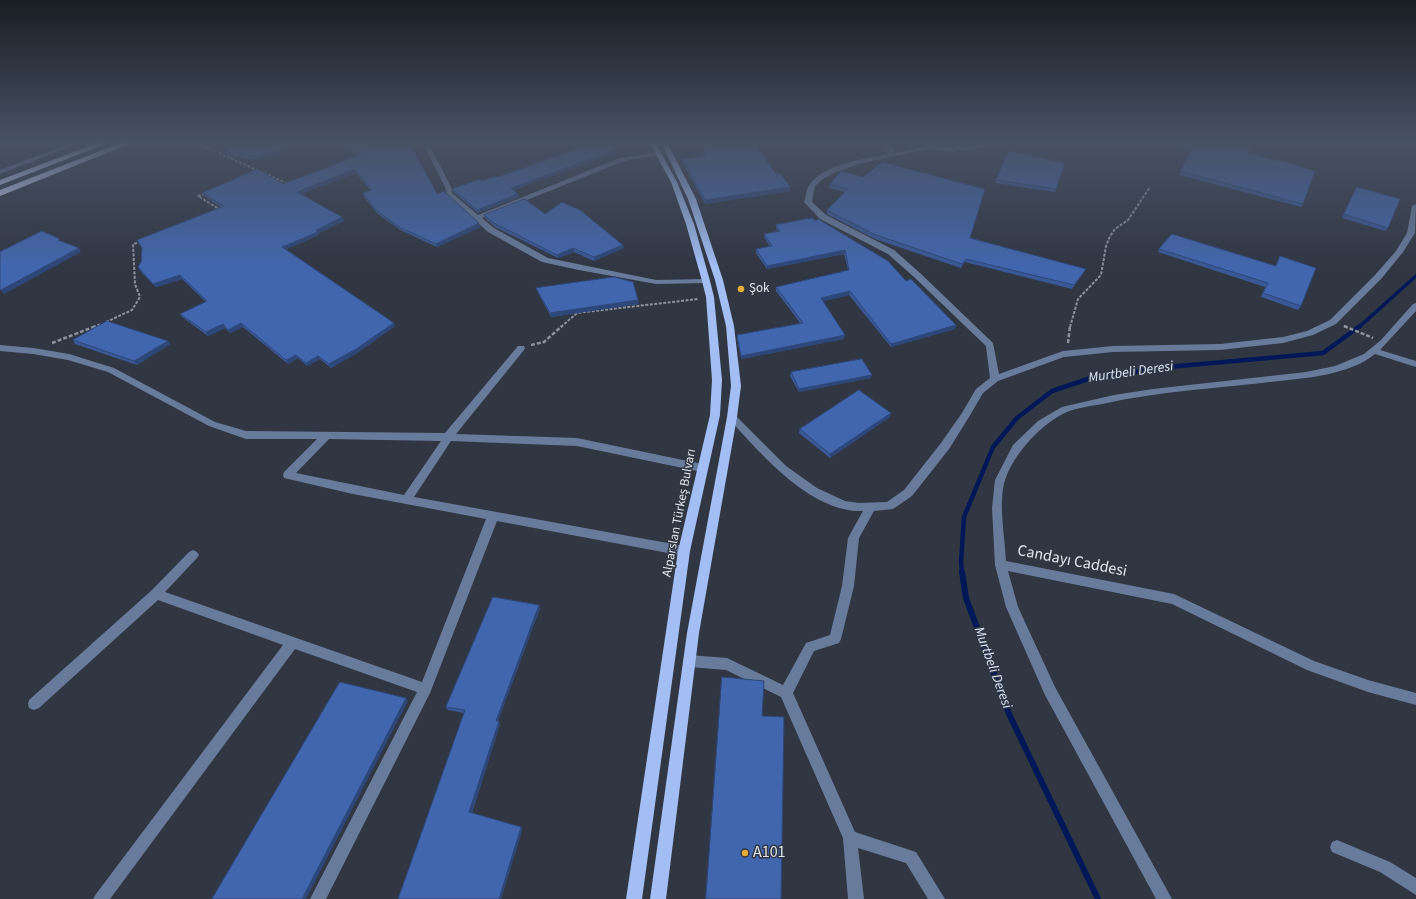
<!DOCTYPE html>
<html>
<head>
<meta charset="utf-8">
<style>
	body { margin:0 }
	canvas { display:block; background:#303642 }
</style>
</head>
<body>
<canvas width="1416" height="899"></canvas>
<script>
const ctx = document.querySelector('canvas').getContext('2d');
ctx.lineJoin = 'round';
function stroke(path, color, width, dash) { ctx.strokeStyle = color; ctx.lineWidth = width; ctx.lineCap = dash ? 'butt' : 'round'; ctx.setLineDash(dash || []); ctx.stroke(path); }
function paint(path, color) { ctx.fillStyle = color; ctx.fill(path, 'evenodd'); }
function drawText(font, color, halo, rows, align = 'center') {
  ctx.font = font + ' "Source Sans 3",sans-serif'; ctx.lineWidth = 3; ctx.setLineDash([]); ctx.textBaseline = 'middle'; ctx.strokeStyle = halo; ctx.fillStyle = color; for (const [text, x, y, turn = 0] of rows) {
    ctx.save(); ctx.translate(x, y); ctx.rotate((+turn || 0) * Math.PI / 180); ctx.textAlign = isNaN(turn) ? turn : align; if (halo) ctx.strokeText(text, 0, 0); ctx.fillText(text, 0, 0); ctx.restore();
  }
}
const streamFar2 = new Path2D(`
	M1359 327 1416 276`);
const streamFar1 = new Path2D(`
	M962 573 961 562 964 517 993 447 1017 418 1052 391 1091 378 1168 367 1323 353 1360 326`);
const stream = new Path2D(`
	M962 572 966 598 1009 714 1098 899`);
const pathFar1 = new Path2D(`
	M194 142 286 183
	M205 194 198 196 219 209
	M106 322 132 310 140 297 135 284 133 244 140 242
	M1344 326 1347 327
	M93 327 101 324
	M561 327 577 313 698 299
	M1070 327 1078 299 1101 275 1106 246 1110 236 1115 229 1128 220 1150 187`);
const path = new Path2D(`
	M1344 326 1373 338
	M52 343 96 326
	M1068 343 1070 326
	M531 345 544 342 562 326`);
const minor = new Path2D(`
	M74 142H83L0 174V170Z
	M422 142H428L451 187 452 193 478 215 620 158 661 152V154L659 155 624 161 482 218 494 228 548 258 656 280 706 279 710 281 706 283 656 284 579 270 542 262 488 232 447 195 445 187Z
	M882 142H889L892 146 894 153 919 148 932 142H939L935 146C961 149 982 142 1008 142L1005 144 953 152 929 149 858 164 834 173 823 179 815 186 812 202 826 215 894 250 920 273 993 343 999 374 1063 351 1113 346 1220 344 1283 337 1307 331 1330 320 1375 275 1396 251 1407 233 1412 206 1416 204 1415 233 1403 252 1381 279 1336 324 1313 335 1283 343 1220 350 1113 352 1064 357 998 381 983 393 969 417 949 449 912 496 893 509 874 511 859 538 854 586 841 639 839 643 814 651 793 693 855 832 916 852 945 899H928L906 863 858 848 864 899H848L843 838 781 697 726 670 689 667 685 665 683 661 685 657 689 655 727 658 783 685 806 643 830 635 842 586 848 538 863 511C811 513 761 454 729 419L727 417 729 415H735L786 466 817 488 845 501 859 503 887 502 904 490 941 443 962 413 976 389 990 378 986 346 914 277 888 254 820 219 804 202C806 196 806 189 810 184 823 165 866 158 887 154L886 147Z
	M1416 303V311L1380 350 1416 361V367L1375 354C1351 374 1309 378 1279 381 1221 388 1160 391 1102 404 1091 406 1077 408 1067 412 1042 423 1014 453 1005 480 998 502 1005 538 1006 561L1174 594 1314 661 1368 680 1416 693V705L1368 692 1307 670 1172 604 1008 571 1018 607 1055 687 1172 899H1156L1045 695 1006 607 995 565 992 508 995 480 1013 445 1038 421 1062 407 1114 395 1153 389 1306 372 1335 366 1364 354 1381 340 1413 304Z
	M0 345 33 348 69 354 114 368 215 422 246 431 445 433 518 346H524L525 348 524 350 456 434 577 438 702 464 706 465 707 468 706 471 702 472 577 446 451 441 414 497 684 546 688 548 690 551 688 554 684 556 497 521 430 693 326 899H310L417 692 295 649 110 899H93L96 894 283 645 158 600 39 708 34 710 29 708 28 704 29 700 152 590 189 552 193 550 197 552 199 555 197 558 165 592 422 682 486 519 353 494 284 478 283 475 284 472 317 439H246L209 426 108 372 68 360 33 354 0 351ZM329 439 441 441 404 495 296 473Z
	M1337 840 1390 862 1416 878V895L1380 872 1332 852 1330 847 1332 842Z`);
const major = new Path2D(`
	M649 142H655L677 182 694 224 710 281 714 297 722 380 720 415 690 551 642 899H626L678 551 710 415 712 380 706 297 702 281 686 224 671 182Z
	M661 142H667L696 199 723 280 734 326 741 386 737 417 699 633 666 899H650L687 633 727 417 731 386 726 326 715 280 688 199Z`);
const highway = new Path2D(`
	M100 142H111L0 185V180Z
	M123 142H134L0 196V190Z`);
const wall = new Path2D(`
	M324 142H410V145L437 194 480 227 437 247 400 230 377 213 364 197 363 193 371 191 356 173 301 194 342 217 344 221 319 233V235L286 249 394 323 395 326 357 353 331 368 320 359 307 366 298 358 288 364 243 327 230 333 225 328 208 336 182 317 180 314 206 302 182 279 156 287 140 271 138 267 221 207 204 196 202 193 283 184 361 154Z
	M702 142H754L776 174 790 187V191L705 204 683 163V159L704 156Z
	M1155 142H1254L1247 153 1303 204 1301 207 1179 175 1191 151Z
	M1338 142H1349L1346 145Z
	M1369 142H1380L1378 145Z
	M618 149V152L514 190 518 194 519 197 478 213 453 192 452 189 482 181Z
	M226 151 277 155 256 160 227 155Z
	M1065 163 1055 192 995 183 996 180Z
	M841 171 970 238 1084 272 1072 289 965 262 961 268 875 239 827 214V210L845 192 829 188 830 184Z
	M1357 187 1388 228 1385 231 1342 218 1355 191Z
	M545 214 624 248 594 261 574 252 558 258 495 227 485 218 484 215Z
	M812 218 906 281 956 325 955 329 891 347 849 295 823 301 844 339 741 359 737 339V335L800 323 776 291V287L848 270 844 254 767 269 756 253V249L770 247 764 237V234L778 231 776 228V225Z
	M1159 249 1275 266 1280 256 1301 306 1298 310 1261 297 1265 287 1158 252Z
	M536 288 639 304 551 317 537 291Z
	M73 340 168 341 170 344 137 365 75 344Z
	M791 372 871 378 799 392 790 376Z
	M890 417 830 458 799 433 800 429Z
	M539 605 540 608 498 721 500 724 472 813 521 827 522 830 501 899H398L464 713 448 710 446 707Z`);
const shadedWall = new Path2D(`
	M289 142H295L277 155 256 160 255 157Z
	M618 149V152L511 191V188Z
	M355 169 356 173 298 195 297 192Z
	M790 187V191L705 204V200Z
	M518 194 519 197 478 213 477 210Z
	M342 217 344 221 319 233V235L284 250 282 247Z
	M479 223 480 227 437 247 436 244Z
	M623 245 624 248 594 261V257Z
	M79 248 81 252 4 294 1 290Z
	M573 248 574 252 558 258 557 255Z
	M845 250 844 254 767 269V266Z
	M966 259 965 262 961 268 962 264Z
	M180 275 182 279 156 287 153 284Z
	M850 291 849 295 821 302V298Z
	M638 300 639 304 551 317 550 313Z
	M241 323 243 327 230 333 228 330Z
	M394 323 395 326 357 353 331 368 329 364Z
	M223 324 225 328 208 336 206 332Z
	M956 325 955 329 891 347V344Z
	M845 335 844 339 741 359V356Z
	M168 341 170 344 137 365 134 361Z
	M296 355 298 358 288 364 286 360Z
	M318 356 320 359 307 366 306 363Z
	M872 375 871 378 799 392V389Z
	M891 413 890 417 830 458V454Z
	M539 605 540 608 497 724 496 721Z
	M406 698 408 701 306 899H302Z
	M499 721 500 724 471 815 469 812Z
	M521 827 522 830 501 899H499Z`);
const building = new Path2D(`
	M240 142H289L276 151 255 157 226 151Z
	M333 142H409L437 194 444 191 479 223 436 244 399 227 376 210 363 193 372 190 355 169 297 192 342 217 316 230 318 232 282 247 394 323 356 349 329 364 318 356 306 363 296 355 286 360 241 323 228 330 223 324 206 332 180 314 207 301 180 275 153 284 138 267 141 262 142 248 137 240 224 206 202 193 257 169 283 184 365 153Z
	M598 142H608L618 149 511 188 518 194 477 210 452 189 480 179 482 181 495 176 497 177Z
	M702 142H754L776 174H781L790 187 705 200 683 159 705 156Z
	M1169 142H1253L1247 153 1279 161 1280 160 1315 171 1303 204 1180 171 1193 148Z
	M1009 151 1065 163 1056 189 996 180Z
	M882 162 985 189 970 238 1086 269 1074 285 966 259 962 264 876 235 827 210 848 189 830 184 841 171 863 177Z
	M1357 187 1400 199 1388 228 1344 214Z
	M525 199 545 214 562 202 580 210 623 245 594 257 573 248 557 255 494 223 484 215Z
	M812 218 816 221 818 219 888 261 906 281 911 279 956 325 891 344 850 291 821 298 845 335 741 356 737 335 803 323 776 287 849 270 845 250 767 266 756 249 772 246 764 234 780 231 776 225Z
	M42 231 60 239 58 240 79 248 1 290H0V252Z
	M1172 234 1276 266 1280 256 1316 268 1301 306 1263 293 1268 283 1159 249Z
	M614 277 633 282 638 300 550 313 536 288Z
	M107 321 168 341 134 361 73 340Z
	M862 359 872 375 799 389 791 372Z
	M859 390 891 413 830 454 800 429Z
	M493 597 539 605 496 721H499L469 812 521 827 499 899H398L465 710 446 707Z
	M722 677 764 681 762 716 784 717 781 899H706Z
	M340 682 406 698 302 899H212Z`);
const markers = [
	[741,289,4,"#e4ad35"],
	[745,853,4,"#e4ad35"]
];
const poiNames = [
	["Şok",749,289]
];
const streetNames = [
	["Alparslan Türkeş Bulvarı",680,513,-79]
];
const waterNames = [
	["Murtbeli Deresi",1131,373,-8],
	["Murtbeli Deresi",992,668,70]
];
const nearStreetnames = [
	["Candayı Caddesi",1072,562,11]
];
const nearPoinames = [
	["A101",753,853]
];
stroke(streamFar2, '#001758', 3.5);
stroke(streamFar1, '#001758', 4.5);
stroke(stream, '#001758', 6);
stroke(pathFar1, '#8d929c', 2, [3, 1.5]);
stroke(path, '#8d929c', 2.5, [4, 2]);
paint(minor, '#697b9b');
paint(major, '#a2bef3');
paint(highway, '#c7d9f8');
paint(wall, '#395895');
paint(shadedWall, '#2e4779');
paint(building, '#4266ad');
stroke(building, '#2e4779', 1);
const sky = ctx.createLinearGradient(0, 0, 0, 268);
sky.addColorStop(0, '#1a1e24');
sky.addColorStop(0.53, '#485265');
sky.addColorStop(1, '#48526500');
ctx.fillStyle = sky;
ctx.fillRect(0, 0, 1416, 268);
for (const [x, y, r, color] of markers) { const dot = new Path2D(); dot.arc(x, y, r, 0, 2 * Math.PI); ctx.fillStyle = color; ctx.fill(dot); stroke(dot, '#303642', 1.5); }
drawText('13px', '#e2e6ee', '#303642', poiNames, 'left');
drawText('13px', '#e2e6ee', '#303642', streetNames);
drawText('italic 14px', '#dae5f9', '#303642', waterNames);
drawText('16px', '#e2e6ee', '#303642', nearStreetnames);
drawText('16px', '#e2e6ee', '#303642', nearPoinames, 'left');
</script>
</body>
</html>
